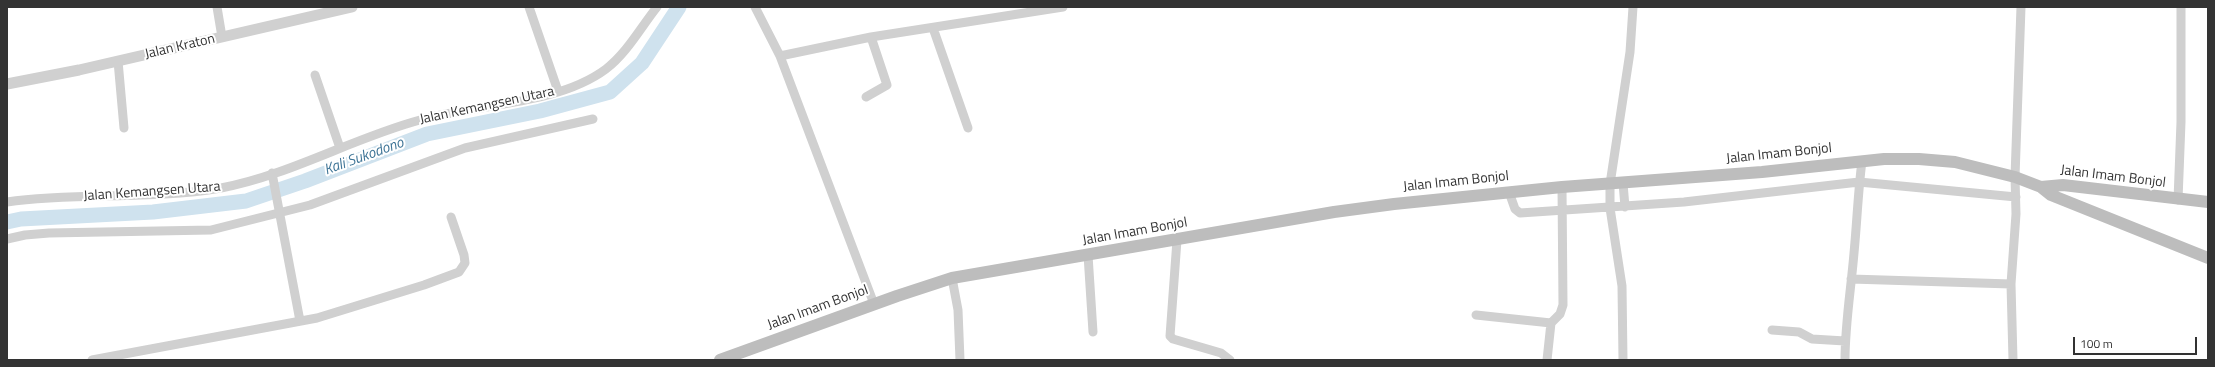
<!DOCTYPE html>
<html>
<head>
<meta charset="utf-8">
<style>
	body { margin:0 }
	#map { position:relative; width:2215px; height:367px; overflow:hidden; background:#fff; font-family:"Titillium Web",sans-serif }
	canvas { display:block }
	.frame { position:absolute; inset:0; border:8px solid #333; pointer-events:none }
	.scale { position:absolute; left:2073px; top:337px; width:124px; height:18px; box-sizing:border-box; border:2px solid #333; border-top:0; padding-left:5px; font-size:12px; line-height:14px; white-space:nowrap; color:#333; -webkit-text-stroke:3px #fff; paint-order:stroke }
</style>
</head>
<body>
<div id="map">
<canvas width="2215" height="367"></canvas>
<div class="frame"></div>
<div class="scale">100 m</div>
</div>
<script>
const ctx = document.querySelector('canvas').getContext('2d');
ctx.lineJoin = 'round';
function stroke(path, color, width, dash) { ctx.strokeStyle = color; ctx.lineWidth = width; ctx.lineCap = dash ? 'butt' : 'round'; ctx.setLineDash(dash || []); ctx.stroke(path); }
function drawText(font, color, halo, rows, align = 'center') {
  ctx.font = font + ' "Titillium Web",sans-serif'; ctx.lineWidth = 4; ctx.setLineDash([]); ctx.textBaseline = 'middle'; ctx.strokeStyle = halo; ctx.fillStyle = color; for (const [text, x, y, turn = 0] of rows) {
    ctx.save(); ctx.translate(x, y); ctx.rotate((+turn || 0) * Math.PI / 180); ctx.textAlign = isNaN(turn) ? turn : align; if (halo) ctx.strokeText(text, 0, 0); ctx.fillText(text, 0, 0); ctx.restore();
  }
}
const river = new Path2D(`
	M7 222 21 219 153 212 246 201 305 181 427 134 540 111 610 92 642 63 679 7`);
const minor = new Path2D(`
	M217 7 222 37
	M529 7 558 91
	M755 7 780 56 874 304
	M933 28 968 128
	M780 56 871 37 1063 7
	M118 61 124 128
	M315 75 340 148
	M866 97 887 85 871 37
	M272 173 300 321
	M1623 183 1625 207
	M1509 192 1515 209 1520 213 1684 202 1859 182 2016 197
	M2178 200 2181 122V7
	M7 202C78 192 150 200 221 188 290 175 353 138 420 120 477 104 558 105 606 69 627 53 641 27 657 7
	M7 239 25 235 49 233 211 230 310 205 465 148 593 119
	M1177 240 1170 336 1173 339 1221 353 1230 360
	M1088 255 1093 332
	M952 278 958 310 960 360
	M1851 279 2011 284
	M1476 315 1551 323
	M1772 330 1799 332 1812 339 1845 341
	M92 360 317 318 424 285 459 272 465 263 464 255 451 217
	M1547 360 1551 323 1560 314 1563 305 1562 187
	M1623 360 1622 286 1610 208V184L1630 52 1633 7
	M1845 360C1845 324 1851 289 1854 253 1857 222 1858 192 1862 161
	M2013 360 2011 284 2016 214 2015 177 2021 7`);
const tertiary = new Path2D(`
	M7 84 79 70 352 7`);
const secondary = new Path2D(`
	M2041 187 2051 195 2208 258
	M720 360 897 296 952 278 1334 212 1394 204 1562 187 1762 172 1884 159H1919L1955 162 2015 177 2041 187 2063 185 2208 202`);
const streetNames = [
	["Jalan Kraton",180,47,-13],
	["Jalan Kemangsen Utara",487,106,-12],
	["Jalan Imam Bonjol",1779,154,-6],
	["Jalan Imam Bonjol",2113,177,7],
	["Jalan Imam Bonjol",1456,182,-6],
	["Jalan Kemangsen Utara",152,192,-4],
	["Jalan Imam Bonjol",1135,232,-10],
	["Jalan Imam Bonjol",818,308,-20]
];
const waterNames = [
	["Kali Sukodono",364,157,-20]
];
stroke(river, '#cfe2ee', 15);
stroke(minor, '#d0d0d0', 9);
stroke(tertiary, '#d0d0d0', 11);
stroke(secondary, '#bdbdbd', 12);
drawText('14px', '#333', '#fff', streetNames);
drawText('italic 15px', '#3f7597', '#fff', waterNames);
</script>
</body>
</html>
